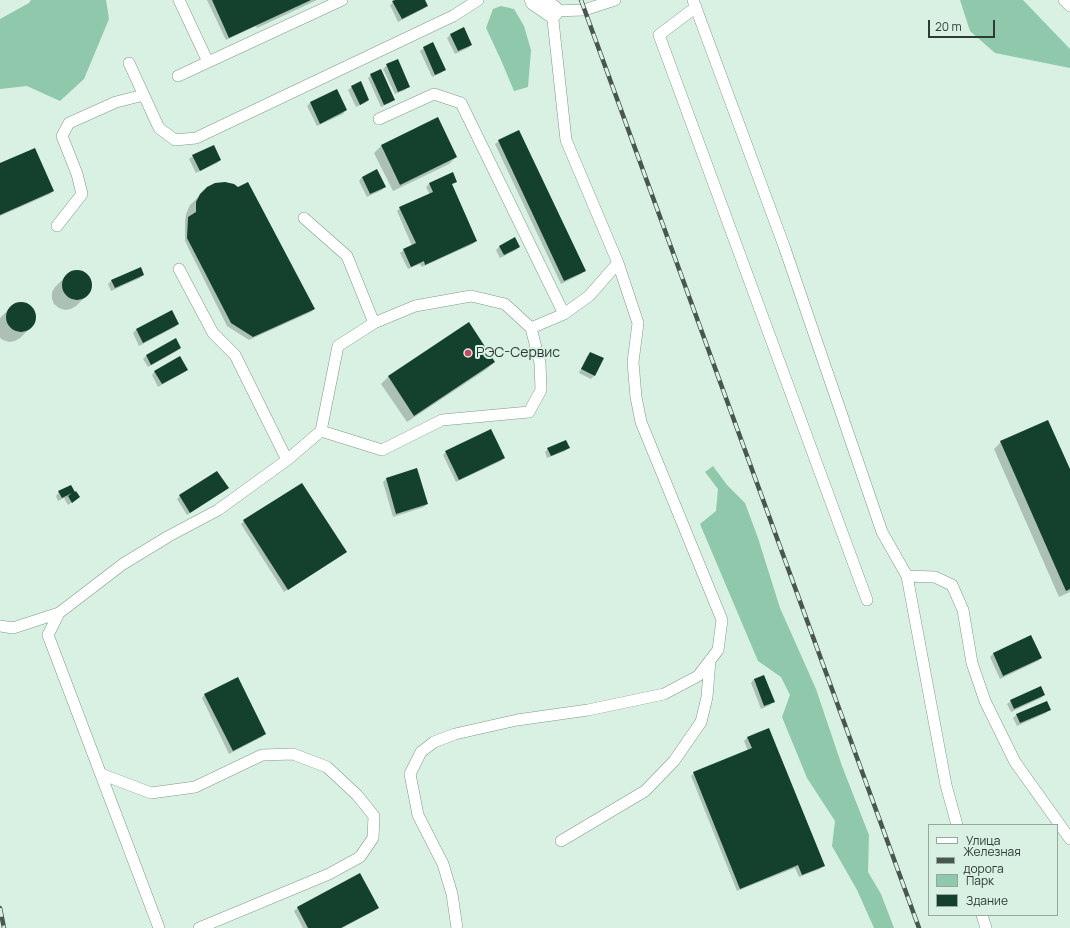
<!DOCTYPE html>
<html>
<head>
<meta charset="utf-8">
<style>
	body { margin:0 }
	#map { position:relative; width:1070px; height:928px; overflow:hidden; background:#d8f1e3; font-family:Manrope,sans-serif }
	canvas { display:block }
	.legend { position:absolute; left:928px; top:824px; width:130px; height:92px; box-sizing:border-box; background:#d8f1e3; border:1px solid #95a89d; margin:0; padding:5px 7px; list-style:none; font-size:12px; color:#303a35 }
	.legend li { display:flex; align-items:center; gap:8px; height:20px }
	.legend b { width:20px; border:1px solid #95a89d }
	.scale { position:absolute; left:928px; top:20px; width:67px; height:18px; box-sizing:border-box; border:2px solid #303a35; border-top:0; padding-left:5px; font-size:12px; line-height:14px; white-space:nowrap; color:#303a35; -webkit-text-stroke:3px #d8f1e3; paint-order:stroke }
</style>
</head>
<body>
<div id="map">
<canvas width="1070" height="928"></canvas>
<ul class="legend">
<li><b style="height:5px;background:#fff"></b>Улица</li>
<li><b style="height:5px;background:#4a5650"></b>Железная дорога</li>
<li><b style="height:11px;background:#8fc8aa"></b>Парк</li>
<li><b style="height:11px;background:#13412d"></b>Здание</li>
</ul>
<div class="scale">20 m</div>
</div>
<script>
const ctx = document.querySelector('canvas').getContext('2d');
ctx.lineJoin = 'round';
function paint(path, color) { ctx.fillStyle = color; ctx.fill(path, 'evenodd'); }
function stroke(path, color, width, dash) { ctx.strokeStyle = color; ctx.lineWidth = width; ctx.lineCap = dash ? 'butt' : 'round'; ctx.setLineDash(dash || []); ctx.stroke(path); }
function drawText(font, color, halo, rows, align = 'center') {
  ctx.font = font + ' Manrope,sans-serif'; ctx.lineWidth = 4; ctx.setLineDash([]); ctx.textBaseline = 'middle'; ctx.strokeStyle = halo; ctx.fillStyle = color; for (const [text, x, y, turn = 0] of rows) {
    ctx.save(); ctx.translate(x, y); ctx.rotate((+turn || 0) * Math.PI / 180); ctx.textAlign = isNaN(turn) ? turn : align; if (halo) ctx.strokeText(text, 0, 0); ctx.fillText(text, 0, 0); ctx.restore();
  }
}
const green = new Path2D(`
	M31 0H106L109 19 84 79 60 101 27 86 0 89V19L29 3Z
	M960 0H1023L1070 49V68L995 53 970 31Z
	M501 6 514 9 524 26 531 50 528 87 514 91 501 60 486 28 493 9Z
	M713 466 727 485 745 503 758 538 780 608 816 689 842 766 869 835 868 872 881 894 894 928H874L857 890 832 846 835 821 807 778 782 717 790 695 781 677 758 661 700 524 716 511 718 489 705 472Z`);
const shadow = new Path2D(`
	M207 0H317L257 28 256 26 226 40Z
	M397 0H423L426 6 423 9 398 22 390 5Z
	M450 35 471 45 468 48 455 54 447 38Z
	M424 48 444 70 441 73 432 77 420 51Z
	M387 65 409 86 405 90 395 94 383 69Z
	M371 75 394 100 390 103 381 107 368 78Z
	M352 87 368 100 365 103 356 107 348 90Z
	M336 90 346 110 343 114 317 126 307 106 310 103Z
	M437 119 456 157 449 164 393 191 374 153 381 146Z
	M499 141 584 271 581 274 561 284 495 144Z
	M193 156 220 160 217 163 196 173 189 159Z
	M0 164 53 191 50 194 0 216Z
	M362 177 385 186 382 190 367 197 359 181Z
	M456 181 451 185 476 241 473 244 422 267 420 264 408 269 400 253 404 250 412 246 397 211 400 208 430 195 426 187 429 184Z
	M208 188 314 309 311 312 249 340 227 326 185 241V221L186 214 190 205Z
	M499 247H519L516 250 500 258 496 250Z
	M78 271 84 273 88 277 91 283 90 289 87 295 76 306 71 309 65 310 59 308 54 304 52 299V292L55 287 66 276 72 272Z
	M143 275 140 278 111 291 108 284 111 281Z
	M22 303 28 305 32 309 35 315 34 321 31 327 20 338 15 341 9 342 3 340 0 338V318L10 308 16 304Z
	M172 312 178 324 175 327 139 346 133 333 136 330Z
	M468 324 494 362 487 369 407 422 381 384 388 377Z
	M180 348 177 351 148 367 143 359 146 356Z
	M590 353 595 375 591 379 579 373 587 356Z
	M186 370 183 373 158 387 152 375 155 371Z
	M1001 442 1070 472V592L1059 597 994 449Z
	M569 447 565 451 547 458 545 452 548 449Z
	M446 452 504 458 501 461 456 482 443 455Z
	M416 469 427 504 424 507 393 517 383 482 386 479Z
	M224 491 187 515 177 499 180 496Z
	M59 492 75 493 79 497 68 505 64 498 58 501 56 496Z
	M244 521 346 552 342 555 284 592 241 524Z
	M1031 636 1041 658 1038 661 1000 679 990 657 993 654Z
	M763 676 774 702 770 705 761 709 751 683 754 679Z
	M205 694 265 734 262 737 229 754 202 698Z
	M1044 695 1041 698 1011 712 1007 704 1011 701Z
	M1046 702 1050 709 1046 713 1017 726 1013 718 1016 715Z
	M768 729 824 865 820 869 799 877 795 868 737 891 691 776 694 773 748 751 744 741 747 738Z
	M298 908H377L374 911 342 928H303L294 911Z`);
const building = new Path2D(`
	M212 0H311L229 38Z
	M395 0H425L428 6 402 19 392 1Z
	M464 27 472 45 458 51 450 34Z
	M433 42 446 70 435 75 423 47Z
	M398 59 410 87 398 92 386 64Z
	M381 69 395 100 384 105 370 74Z
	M361 81 369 100 360 105 351 86Z
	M337 89 347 110 320 124 310 102Z
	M438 117 457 157 400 185 381 145Z
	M519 130 586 271 564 281 498 140Z
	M214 145 221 160 200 171 192 155Z
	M35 148 54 191 0 215V163Z
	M377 169 386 187 370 194 362 177Z
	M453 172 457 182 452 184 477 241 425 265 424 261 411 267 403 249 416 243 399 207 433 192 429 183Z
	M225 182 234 184 238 187 248 182 315 309 253 337 231 323 187 238 188 217 196 212V202L200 194 207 187 215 183Z
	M515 237 520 247 504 255 499 246Z
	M141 267 144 275 115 288 111 280Z
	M62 285a15 15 0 1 1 30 0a15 15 0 1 1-30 0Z
	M6 317a15 15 0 1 1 30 0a15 15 0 1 1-30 0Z
	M172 310 179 324 143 343 136 329Z
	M469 322 495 362 414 416 388 376Z
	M176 338 181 348 151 365 146 355Z
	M590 352 604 358 595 376 581 369Z
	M180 356 188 370 162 384 154 371Z
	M1048 420 1070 469V589L1066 591 1000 441Z
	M491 429 505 458 459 480 445 451Z
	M566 440 570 448 551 456 547 448Z
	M417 468 428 504 396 514 386 478Z
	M217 471 229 488 190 513 179 495Z
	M302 483 347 552 288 590 243 520Z
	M71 485 75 492 76 491 80 497 72 503 68 496 72 493 62 498 58 491Z
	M1031 635 1042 658 1003 676 993 653Z
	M764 675 775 702 764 706 754 679Z
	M238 677 266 734 233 751 204 694Z
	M1041 686 1045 695 1014 709 1010 700Z
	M1047 701 1051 710 1020 723 1016 714Z
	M769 728 825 866 802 875 798 865 740 889 693 772 752 748 747 737Z
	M360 873 379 908 341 928H308L297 907Z`);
const lane = new Path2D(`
	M179 0 208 62
	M693 0 784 246 882 532 907 576 946 785 957 825
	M1064 0 1070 6
	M696 7 659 35 867 600
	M129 63 159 128 175 140 196 138 453 16 478 0
	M178 76 342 0
	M379 119 434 94 461 103 564 314
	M304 218 347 256 374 323
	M57 226 82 194 77 174 62 136 69 123 116 102 144 95
	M179 269 213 333 235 355 287 460
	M531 328 564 314 589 296 618 263
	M907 576 935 577 952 585 963 610 972 663 985 701 1015 762 1070 839
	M0 626 13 628 59 613
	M101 774 151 793 195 787 262 755 293 754 327 767 357 795 374 816 373 838 360 857 329 874 199 928
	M561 841 645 791 674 761 701 722 707 697 710 660
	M982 915 986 928
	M159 928 48 635 59 613 123 564 169 536 218 510 287 460 321 431 338 346 374 323 415 306 471 296 505 304 531 328 540 363 541 390 529 412 442 420 382 450 321 431
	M457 928 452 894 443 864 418 815 410 774 421 752 434 742 455 734 517 720 588 710 664 694 698 676 718 650 722 620 641 422 636 397 633 362 638 323 618 263 566 140 552 11 584 10 615 0`);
const street = new Path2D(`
	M536 0 552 11`);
const rail = new Path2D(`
	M581 0 919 928
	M0 908 4 928`);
const markers = [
	[468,353,4,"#d24263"]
];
const poiNames = [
	["РЭС-Сервис",476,353]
];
paint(green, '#8fc8aa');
paint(shadow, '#0003');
paint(building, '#13412d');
stroke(lane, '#82998c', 12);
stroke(street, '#82998c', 23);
stroke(lane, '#fff', 11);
stroke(street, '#fff', 22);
stroke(rail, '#4a5650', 4.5);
stroke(rail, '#d8f1e3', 3, [9]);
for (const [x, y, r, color] of markers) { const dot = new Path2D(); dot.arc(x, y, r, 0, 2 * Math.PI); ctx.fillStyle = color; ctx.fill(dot); stroke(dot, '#d8f1e3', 1.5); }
drawText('14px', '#303a35', '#d8f1e3', poiNames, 'left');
</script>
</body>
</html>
